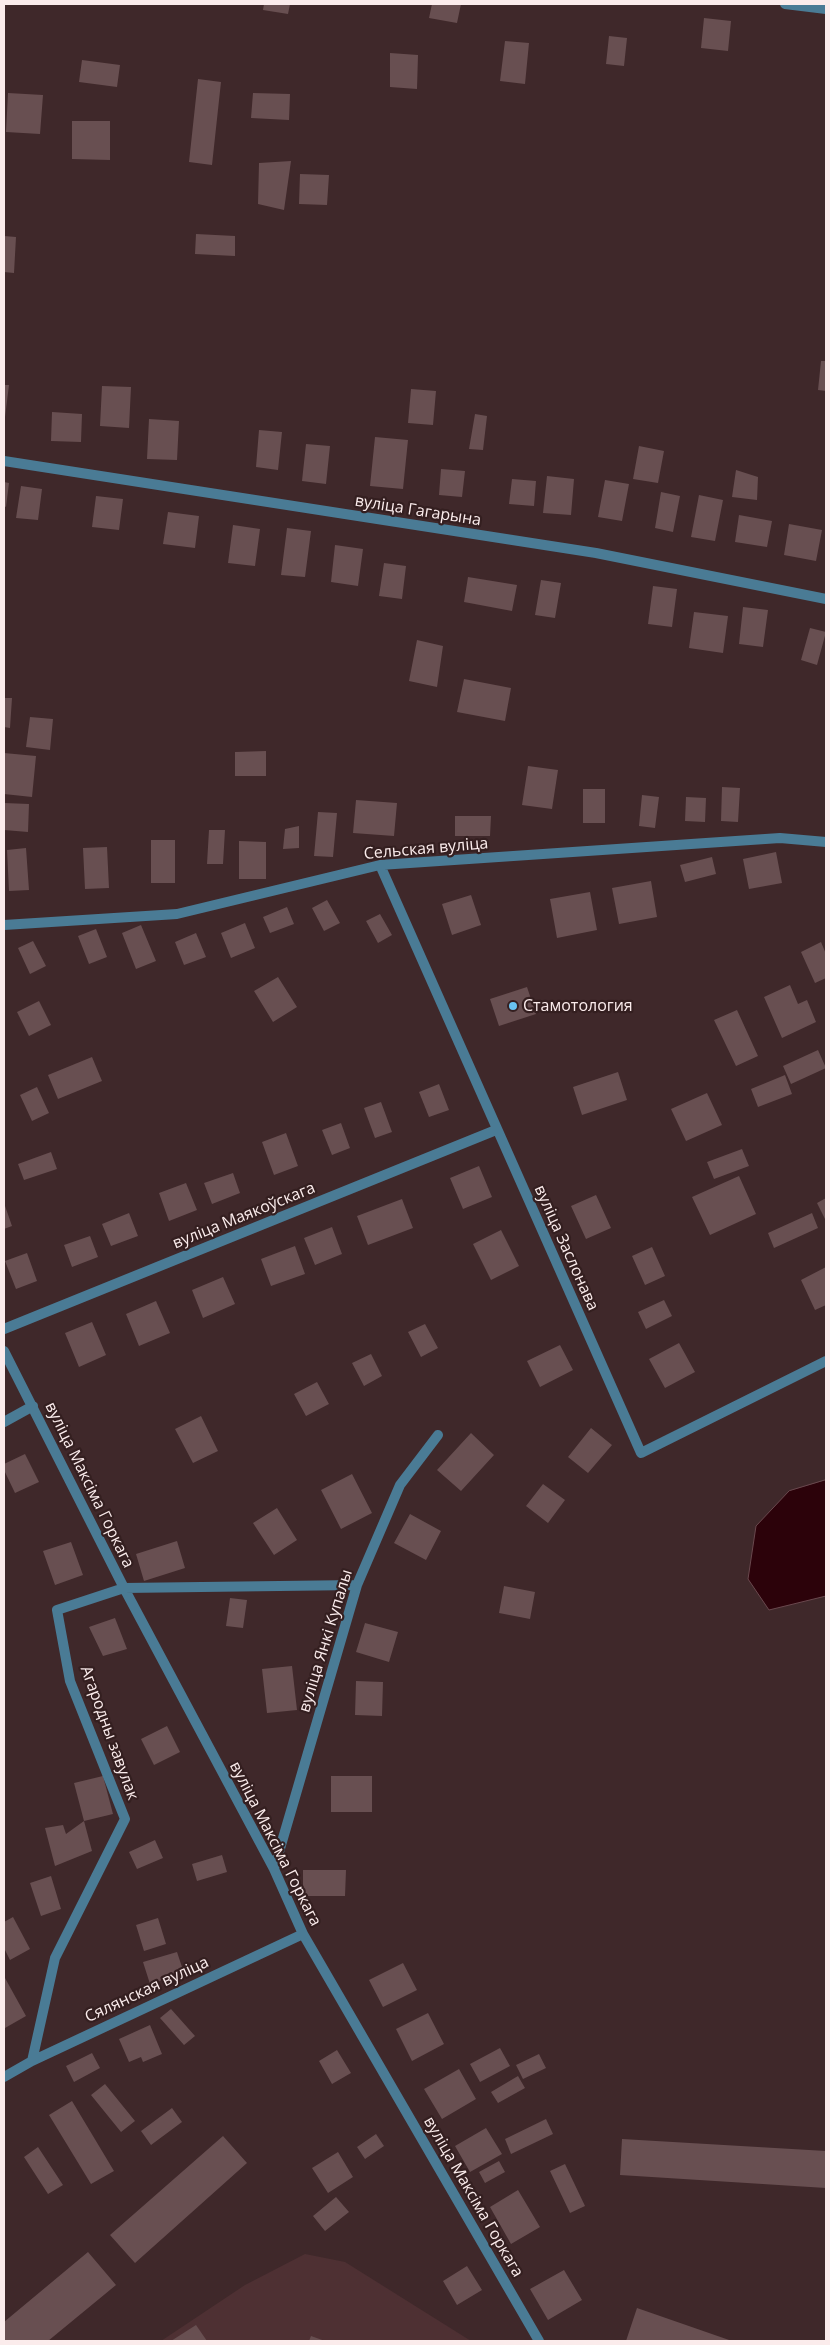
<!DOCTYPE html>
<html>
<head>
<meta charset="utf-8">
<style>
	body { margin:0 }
	#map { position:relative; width:830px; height:2345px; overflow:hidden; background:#3f282a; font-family:"Open Sans",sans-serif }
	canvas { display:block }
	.frame { position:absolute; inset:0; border:5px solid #fbecec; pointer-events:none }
</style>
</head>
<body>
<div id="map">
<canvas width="830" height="2345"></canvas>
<div class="frame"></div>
</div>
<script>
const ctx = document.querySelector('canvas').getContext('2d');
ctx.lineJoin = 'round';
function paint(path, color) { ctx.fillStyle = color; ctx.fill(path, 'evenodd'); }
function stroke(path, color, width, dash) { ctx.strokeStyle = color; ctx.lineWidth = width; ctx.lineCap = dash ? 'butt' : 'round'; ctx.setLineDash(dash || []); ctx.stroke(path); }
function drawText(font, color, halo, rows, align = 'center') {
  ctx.font = font + ' "Open Sans",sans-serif'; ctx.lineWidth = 4.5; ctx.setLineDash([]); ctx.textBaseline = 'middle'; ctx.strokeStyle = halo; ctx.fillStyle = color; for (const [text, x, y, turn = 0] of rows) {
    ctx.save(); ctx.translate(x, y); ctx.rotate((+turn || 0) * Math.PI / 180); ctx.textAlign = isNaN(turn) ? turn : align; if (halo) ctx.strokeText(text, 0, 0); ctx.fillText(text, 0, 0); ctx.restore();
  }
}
const built = new Path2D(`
	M305 2254 345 2262 471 2341H161L245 2285Z`);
const water = new Path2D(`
	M826 1480V1596L769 1610 748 1579 756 1526 789 1491Z`);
const building = new Path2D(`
	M264 4H290L288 14 263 10Z
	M432 4H461L457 23 429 18Z
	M704 18 731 21 728 51 701 48Z
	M609 36 627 38 624 66 606 64Z
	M505 41 529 43 525 84 500 81Z
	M390 53 418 55 417 89 390 87Z
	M82 60 120 65 117 87 79 82Z
	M198 79 221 82 212 165 189 162Z
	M8 93 43 95 40 134 6 132Z
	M253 93 290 94 289 120 251 118Z
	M72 121H110V160L72 159Z
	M291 161 284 210 258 204 259 163Z
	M300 174 329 175 327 205 299 204Z
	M196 234 235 236V256L195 254Z
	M4 236 16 237 14 273 4 272Z
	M821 361H826V391L818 390Z
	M4 385H9L5 417H4Z
	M102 386 131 387 129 428 100 426Z
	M411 389 436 391 433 425 408 423Z
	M52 412 82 414 81 442 51 441Z
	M475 414 487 416 483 450 469 449Z
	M149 419 179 421 177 460 147 459Z
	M259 430 282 432 278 470 256 467Z
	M375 437 408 440 403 489 370 486Z
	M306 444 330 446 326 484 302 481Z
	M639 446 664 451 658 483 633 479Z
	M441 469 465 471 462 497 439 495Z
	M736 470 758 477 757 500 732 497Z
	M547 476 574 479 571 515 543 513Z
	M512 479 536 481 534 506 509 504Z
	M605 480 629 484 622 521 598 517Z
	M4 482 9 483 6 507 4 506Z
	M21 486 42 489 38 520 16 518Z
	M661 492 680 496 673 532 655 528Z
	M699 495 723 500 715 541 691 537Z
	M96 496 123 499 119 530 92 527Z
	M168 512 199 516 195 548 163 544Z
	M739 515 772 521 767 547 735 542Z
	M789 524 822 530 816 561 784 555Z
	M233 525 260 529 255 566 228 563Z
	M287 528 311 531 305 577 281 575Z
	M335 545 363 549 358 586 331 582Z
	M384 563 406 566 402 599 379 596Z
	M468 577 517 585 512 611 464 602Z
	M541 580 561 583 555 618 535 615Z
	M653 586 677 589 672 627 648 624Z
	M743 607 768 610 763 647 739 644Z
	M694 612 728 616 723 653 689 648Z
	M810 628 826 632 817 665 801 660Z
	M417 640 443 646 437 687 409 681Z
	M464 679 511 688 505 721 457 712Z
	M4 698H12L10 728 4 727Z
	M30 717 53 719 50 750 26 747Z
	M266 751V776H235V752Z
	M4 753 36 756 32 797 4 794Z
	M528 766 558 770 552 809 522 805Z
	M722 787 740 788 738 822 721 821Z
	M583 789H605V823H583Z
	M642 795 659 797 655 828 639 826Z
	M686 797 706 798 705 822 685 821Z
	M356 800 397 803 394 836 353 833Z
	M4 803 29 804 28 832 4 830Z
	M318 812 337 813 333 857 314 856Z
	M455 816H491L490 836H455Z
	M299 826V848L283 849 285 829Z
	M209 830H225L223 864H207Z
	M151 840H175V883H151Z
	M239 841 266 842V879H239Z
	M107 847 109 888 85 889 83 848Z
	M26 848 29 890 9 891 7 850Z
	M776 852 782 883 749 889 743 859Z
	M712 857 716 874 685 882 680 865Z
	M651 881 657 917 619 924 612 888Z
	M590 892 597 930 557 938 550 899Z
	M471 895 481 925 452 935 442 904Z
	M327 900 340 923 324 931 312 908Z
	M287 907 294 924 270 933 263 917Z
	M380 914 392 935 378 943 366 921Z
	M245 923 255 948 231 958 221 933Z
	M141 925 156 961 136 969 122 933Z
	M96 929 107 957 89 964 78 936Z
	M196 933 206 957 184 965 175 942Z
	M33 941 46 966 30 974 18 948Z
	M821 942 826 954V978L815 983 801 952Z
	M278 977 297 1007 273 1022 254 991Z
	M790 985 798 1004 807 1000 816 1022 782 1038 764 997Z
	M527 987 536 1014 499 1026 490 999Z
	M39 1001 51 1025 29 1036 17 1012Z
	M737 1010 758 1056 736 1066 714 1020Z
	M818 1050 826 1068 791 1084 783 1066Z
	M92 1057 102 1081 58 1099 48 1075Z
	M618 1072 627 1100 582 1115 573 1087Z
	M785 1075 792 1094 758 1107 751 1089Z
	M439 1084 449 1110 429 1117 419 1092Z
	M37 1087 49 1113 32 1121 20 1095Z
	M707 1093 722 1125 686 1141 671 1109Z
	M381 1102 392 1132 375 1138 364 1108Z
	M341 1123 350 1148 332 1155 322 1130Z
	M286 1133 298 1166 274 1175 262 1142Z
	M742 1149 749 1166 714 1179 707 1162Z
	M51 1152 57 1169 24 1180 18 1164Z
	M479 1166 492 1197 463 1209 450 1178Z
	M233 1173 240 1193 212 1204 204 1183Z
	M739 1176 756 1214 710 1235 692 1197Z
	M186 1183 197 1210 169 1221 159 1193Z
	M596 1195 611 1228 586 1239 571 1206Z
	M826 1198V1221L817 1203Z
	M402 1199 413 1228 368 1245 357 1216Z
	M4 1203 12 1226 4 1229Z
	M129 1213 138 1236 111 1246 102 1224Z
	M812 1213 818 1228 774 1248 768 1233Z
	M332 1227 342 1254 315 1265 304 1238Z
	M501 1230 519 1266 491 1280 473 1244Z
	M90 1236 98 1257 72 1267 64 1245Z
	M295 1246 305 1274 271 1286 261 1259Z
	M652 1247 665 1276 645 1285 632 1256Z
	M27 1253 37 1281 16 1289 5 1261Z
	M826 1267V1305L815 1310 801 1280Z
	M223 1277 235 1304 203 1318 192 1290Z
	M664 1300 672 1316 646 1329 638 1312Z
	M156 1301 170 1333 139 1346 126 1314Z
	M92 1322 106 1355 79 1367 65 1333Z
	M425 1324 438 1348 421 1357 408 1332Z
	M679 1343 695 1372 665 1388 649 1359Z
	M560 1345 573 1370 540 1387 527 1361Z
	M371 1354 382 1376 364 1386 352 1363Z
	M317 1382 329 1404 306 1416 294 1394Z
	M201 1416 218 1451 193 1463 175 1429Z
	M591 1428 612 1445 588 1473 568 1457Z
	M471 1433 494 1455 461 1491 437 1470Z
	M25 1454 39 1482 15 1493 4 1470V1464Z
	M352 1474 372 1513 341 1529 321 1490Z
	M543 1484 565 1500 548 1523 526 1506Z
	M277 1508 297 1540 274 1555 253 1523Z
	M410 1514 441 1531 426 1560 394 1543Z
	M177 1541 185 1568 144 1581 136 1554Z
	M71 1542 83 1575 55 1585 43 1551Z
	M504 1586 535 1592 530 1619 499 1613Z
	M230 1598 247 1600 243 1628 226 1626Z
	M115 1618 127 1649 103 1656 89 1627Z
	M365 1623 398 1632 389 1662 356 1652Z
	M292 1666 297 1710 267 1713 262 1669Z
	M356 1681 383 1682 382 1716 355 1715Z
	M167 1726 180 1752 154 1765 141 1739Z
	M103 1776 113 1814 84 1821 74 1783Z
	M331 1776H372V1812H331Z
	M84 1821 92 1851 55 1866 45 1828 63 1825 66 1834Z
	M155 1840 163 1858 137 1869 129 1852Z
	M222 1855 227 1872 197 1881 192 1864Z
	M303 1870H346L345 1896H303Z
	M51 1876 61 1909 41 1916 30 1883Z
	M13 1917 30 1949 10 1960 4 1948V1922Z
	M158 1918 166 1944 144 1951 136 1925Z
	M177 1952 184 1973 150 1984 143 1962Z
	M403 1963 417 1990 383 2007 369 1980Z
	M5 1978 26 2016 5 2028 4 1979Z
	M171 2009 195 2036 184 2045 160 2018Z
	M428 2013 444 2044 412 2061 396 2029Z
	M150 2025 162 2054 143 2062 141 2057 129 2062 119 2039Z
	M500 2048 510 2066 480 2082 470 2064Z
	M337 2050 351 2073 332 2084 319 2061Z
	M92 2053 100 2068 74 2082 66 2066Z
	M539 2054 546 2068 523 2079 516 2065Z
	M459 2069 476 2099 442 2119 424 2089Z
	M518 2076 525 2088 498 2103 491 2092Z
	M105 2084 135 2121 121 2132 91 2095Z
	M72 2101 114 2171 91 2184 49 2115Z
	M172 2108 182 2122 151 2145 141 2131Z
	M546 2119 553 2134 511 2154 505 2139Z
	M486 2128 502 2154 470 2172 455 2146Z
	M376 2134 384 2146 365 2159 357 2147Z
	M223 2136 247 2163 135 2263 110 2235Z
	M622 2139 826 2151V2188L620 2175Z
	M38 2147 63 2185 48 2194 24 2157Z
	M338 2152 353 2177 328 2193 312 2168Z
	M499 2161 505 2172 485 2183 479 2172Z
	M565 2164 585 2206 570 2213 550 2171Z
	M518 2190 540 2227 511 2244 490 2207Z
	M336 2197 349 2212 325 2231 313 2216Z
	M88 2252 116 2285 48 2341H4V2322Z
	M467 2266 482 2290 457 2305 443 2281Z
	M564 2270 582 2300 548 2320 530 2289Z
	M637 2308 732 2341H626Z
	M196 2325 207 2341H171Z
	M311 2336 325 2341H309Z`);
const minor = new Path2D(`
	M785 4 826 9
	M380 865 641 1453 826 1361
	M4 925 177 914 380 865 780 838 826 842
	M4 1329 496 1130
	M4 1351 124 1588 274 1869 303 1934 539 2341
	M4 1422 33 1406
	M274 1869 357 1585 400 1485 438 1435
	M32 2061 55 1958 125 1819 70 1681 57 1610 124 1588 357 1585
	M4 2077 32 2061 303 1934`);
const tertiary = new Path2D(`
	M4 461 596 553 826 599`);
const markers = [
	[513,1006,5,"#69c3f1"]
];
const streetNames = [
	["вуліца Гагарына",418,511,9],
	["Сельская вуліца",426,849,-5],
	["вуліца Маякоўскага",244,1216,-22],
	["вуліца Заслонава",566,1248,66],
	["вуліца Максіма Горкага",89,1485,64],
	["вуліца Янкі Купалы",326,1641,-73],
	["Агародны завулак",109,1733,70],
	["вуліца Максіма Горкага",275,1844,63],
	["Сялянская вуліца",147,1990,-25],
	["вуліца Максіма Горкага",473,2197,60]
];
const poiNames = [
	["Стамотология",523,1006]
];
paint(built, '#4e3033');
paint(water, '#2c020a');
stroke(water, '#6a484e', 1);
paint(building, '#684f51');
stroke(minor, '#4a7b95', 10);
stroke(tertiary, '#4a7b95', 10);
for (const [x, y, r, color] of markers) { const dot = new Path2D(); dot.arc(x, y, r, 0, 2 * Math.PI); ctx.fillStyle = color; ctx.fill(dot); stroke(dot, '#341f20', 2); }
drawText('16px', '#fbecec', '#341f20', streetNames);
drawText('16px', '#fbecec', '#341f20', poiNames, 'left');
</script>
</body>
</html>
